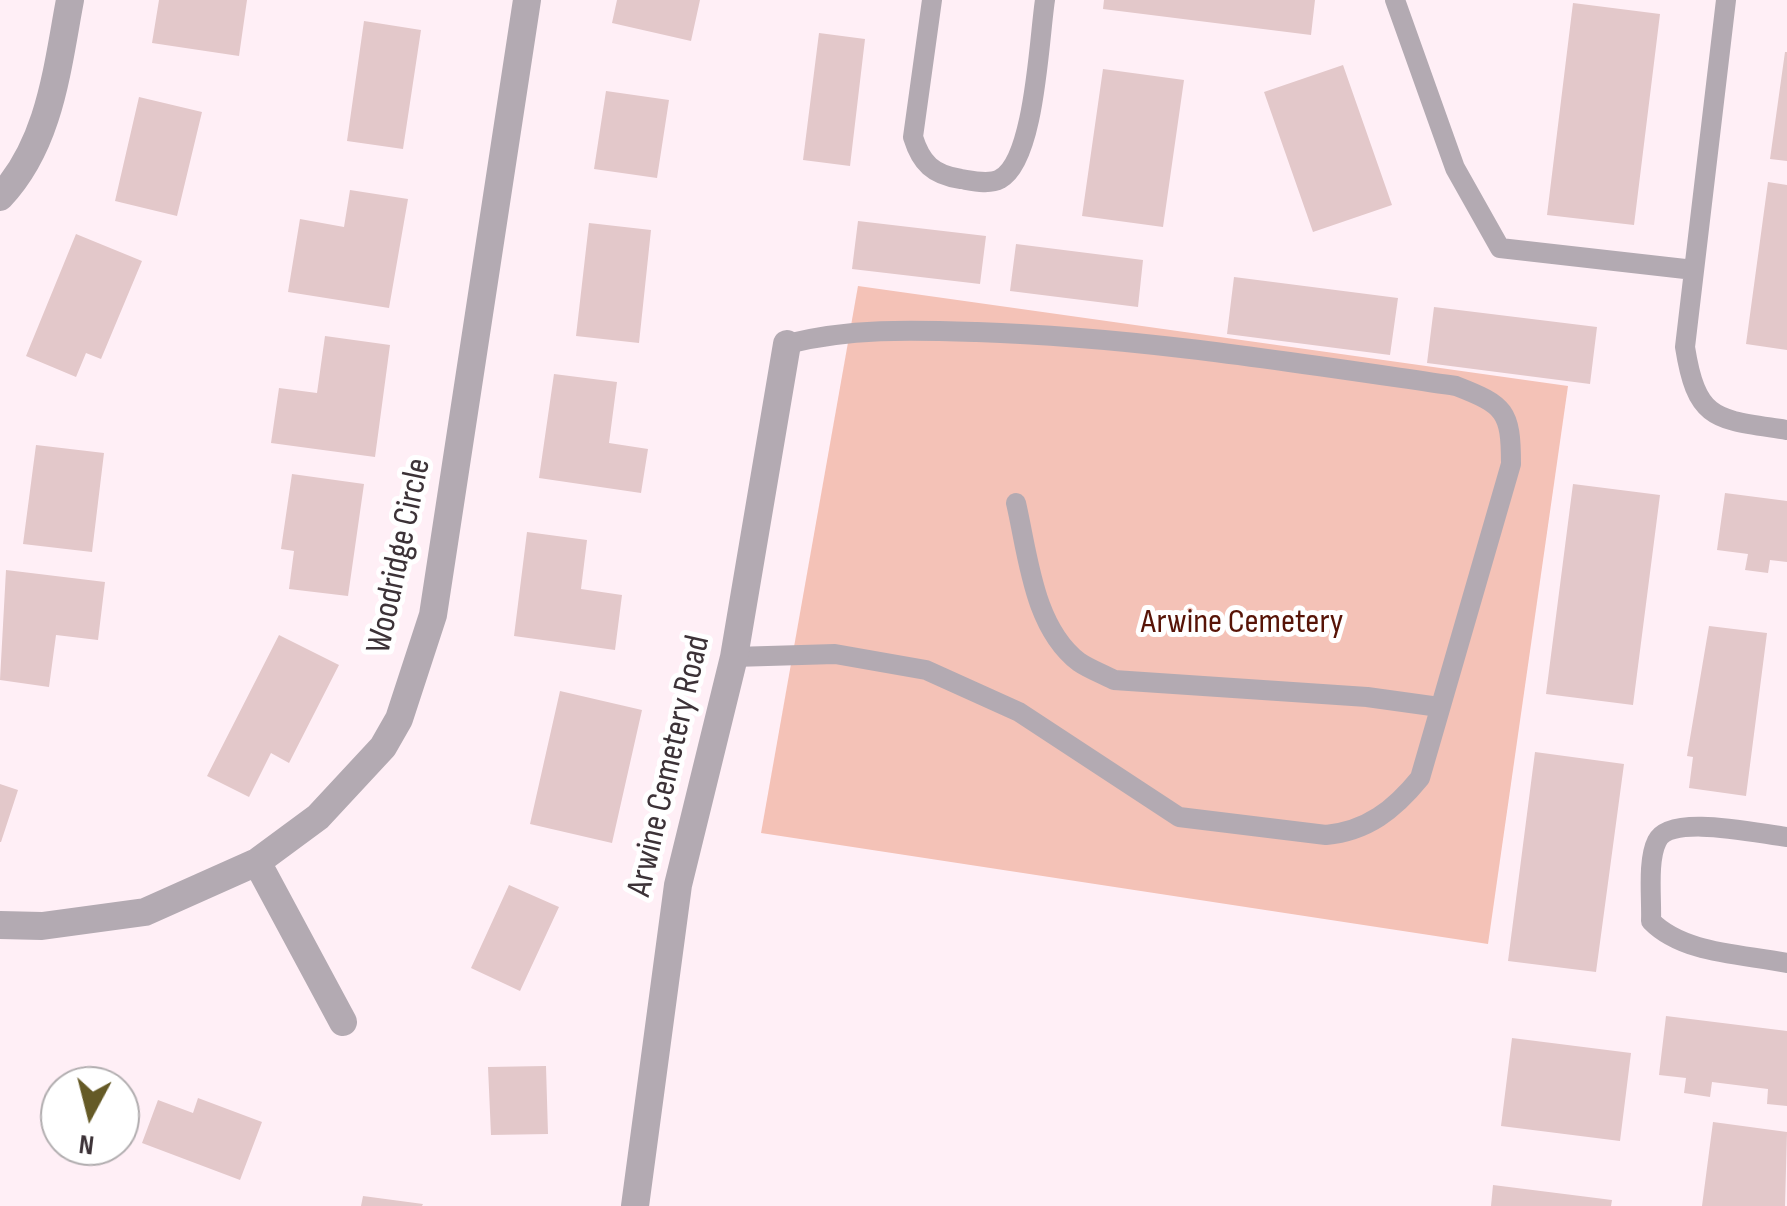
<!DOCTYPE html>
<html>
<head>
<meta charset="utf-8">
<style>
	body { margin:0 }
	#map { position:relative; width:1787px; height:1206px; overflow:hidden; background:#ffeff6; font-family:"Sofia Sans Condensed",sans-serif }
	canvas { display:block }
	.north { position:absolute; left:40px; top:1066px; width:100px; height:100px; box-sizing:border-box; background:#fff; border:2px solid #b1adaf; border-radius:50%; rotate:187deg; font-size:28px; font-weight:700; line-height:40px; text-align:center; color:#3c3237 }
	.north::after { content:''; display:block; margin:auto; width:35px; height:45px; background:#655a26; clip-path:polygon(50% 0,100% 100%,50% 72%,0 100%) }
</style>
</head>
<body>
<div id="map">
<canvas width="1787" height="1206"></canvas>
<div class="north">N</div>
</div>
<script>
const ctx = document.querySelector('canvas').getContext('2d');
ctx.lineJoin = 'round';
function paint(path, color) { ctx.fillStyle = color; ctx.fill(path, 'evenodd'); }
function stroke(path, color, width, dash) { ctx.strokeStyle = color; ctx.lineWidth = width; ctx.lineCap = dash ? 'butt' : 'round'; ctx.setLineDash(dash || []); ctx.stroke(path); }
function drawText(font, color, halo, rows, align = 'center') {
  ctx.font = font + ' "Sofia Sans Condensed",sans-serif'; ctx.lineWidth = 10; ctx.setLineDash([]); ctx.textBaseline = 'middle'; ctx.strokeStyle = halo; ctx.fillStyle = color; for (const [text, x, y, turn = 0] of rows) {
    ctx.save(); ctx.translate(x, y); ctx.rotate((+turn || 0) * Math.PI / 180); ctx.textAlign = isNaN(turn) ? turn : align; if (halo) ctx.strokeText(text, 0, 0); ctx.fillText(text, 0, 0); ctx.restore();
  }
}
const green = new Path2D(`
	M858 286 1568 386 1488 944 761 833Z`);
const building = new Path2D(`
	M159 0H247L239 56 152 43Z
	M617 0H700L691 41 612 23Z
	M1104 0H1315L1311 35 1103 9Z
	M1573 3 1660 14 1634 225 1547 215Z
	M364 21 421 30 403 149 347 141Z
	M819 33 865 39 850 166 803 160Z
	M1785 52H1787V161L1770 159Z
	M1343 65 1392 205 1313 232 1264 92Z
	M1103 69 1184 80 1163 227 1082 216Z
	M606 91 669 100 657 178 594 169Z
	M139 97 202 112 177 216 115 201Z
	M1768 182 1787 185V350L1746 344Z
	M350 190 408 199 389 308 288 292 300 219 344 227Z
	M858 221 986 236 980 284 852 269Z
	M589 223 651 230 639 343 576 336Z
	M76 234 142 261 101 359 86 353 76 377 26 356Z
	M1016 244 1143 260 1138 307 1010 291Z
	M1234 277 1398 298 1390 355 1227 334Z
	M1434 307 1597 327 1590 384 1427 363Z
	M325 336 390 345 375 457 271 443 279 388 317 393Z
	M554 374 617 382 609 443 648 449 641 493 539 478Z
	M36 445 104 453 92 552 23 544Z
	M292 474 364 484 348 596 289 589 294 551 281 549Z
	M1573 484 1660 495 1633 705 1546 694Z
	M1725 493 1787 501V562L1770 560 1768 573 1745 570 1748 554 1717 550Z
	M527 532 587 540 581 589 622 595 615 650 514 636Z
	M6 570 105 582 98 640 56 635 49 687 0 680Z
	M1709 626 1767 633 1746 796 1689 788 1693 757 1687 756Z
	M279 635 339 665 289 763 271 753 249 797 207 776Z
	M560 691 642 710 612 843 530 824Z
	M1535 752 1624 764 1596 972 1508 961Z
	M0 784 18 790 1 842H0Z
	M509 885 559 907 520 991 471 968Z
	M1666 1016 1787 1031V1106L1767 1104 1768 1089 1712 1082 1710 1097 1684 1093 1686 1078 1659 1075Z
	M1512 1038 1631 1053 1620 1141 1501 1126Z
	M546 1066 548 1134 491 1135 488 1067Z
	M198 1098 262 1122 240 1180 142 1143 158 1100 193 1113Z
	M1713 1122 1787 1132 1785 1206H1702Z
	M1493 1185 1612 1200 1611 1206H1491Z
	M363 1196 423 1204 422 1206H361Z`);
const service = new Path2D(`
	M932 0 913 137C921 163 933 175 961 179 973 181 989 185 1000 179 1035 161 1039 38 1045 0
	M1395 0 1455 168 1500 248 1694 270
	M1726 0 1685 347C1697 423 1717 419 1787 430
	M1016 503C1028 554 1033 627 1079 662 1089 669 1103 674 1114 680L1367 697 1439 707
	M734 657 835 654 926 670 1019 712 1179 817 1326 835C1367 831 1394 810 1420 778L1511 464C1511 411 1505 405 1456 386 1297 363 1137 337 977 332 911 330 851 328 787 344
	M1787 837C1759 834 1670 813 1657 841 1647 861 1652 899 1651 921 1683 954 1743 954 1787 963`);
const minor = new Path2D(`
	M0 197C50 144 57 69 70 0
	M257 862 343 1022
	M0 925 42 926 145 912 257 862 318 817 383 747 399 719 433 615 527 0
	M635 1206 678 885 734 657 787 344`);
const streetNames = [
	["Woodridge Circle",400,556,-78],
	["Arwine Cemetery Road",670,766,-77]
];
const parkNames = [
	["Arwine Cemetery",1242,623]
];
paint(green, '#f4c2b7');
paint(building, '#e3c8ca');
stroke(service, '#b3aab2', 20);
stroke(minor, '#b3aab2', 28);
drawText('35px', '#3c3237', '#fff', streetNames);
drawText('35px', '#571407', '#fff', parkNames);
</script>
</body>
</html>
